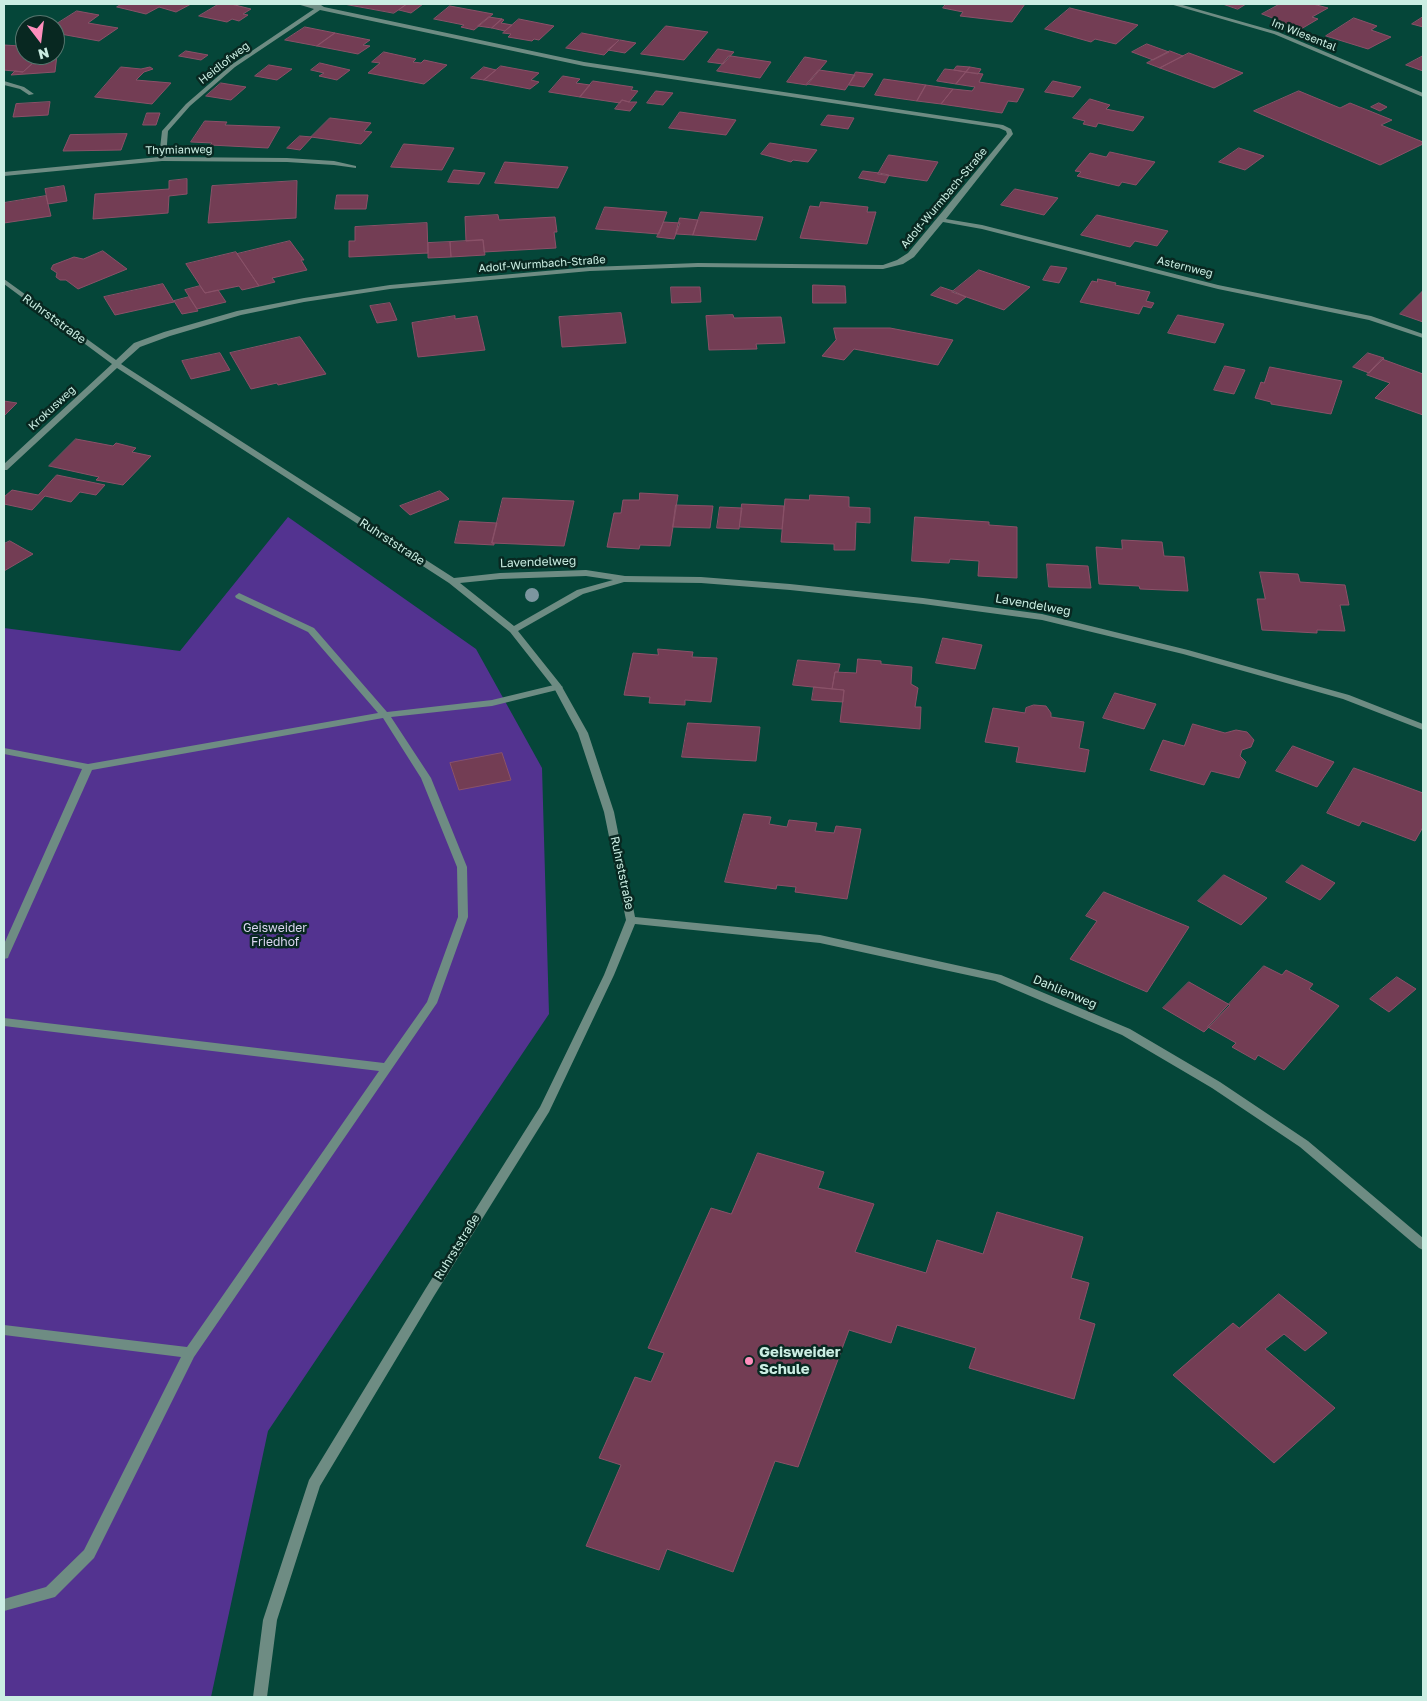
<!DOCTYPE html>
<html>
<head>
<meta charset="utf-8">
<style>
	body { margin:0 }
	#map { position:relative; width:1427px; height:1701px; overflow:hidden; background:#054639; font-family:"Golos Text",sans-serif }
	canvas { display:block }
	.frame { position:absolute; inset:0; border:5px solid #cbeee3; pointer-events:none }
	.north { position:absolute; left:15px; top:15px; width:50px; height:50px; box-sizing:border-box; background:#082821; border:1px solid #56776f; border-radius:50%; rotate:165deg; font-size:14px; font-weight:700; line-height:20px; text-align:center; color:#cbeee3 }
	.north::after { content:''; display:block; margin:auto; width:18px; height:22px; background:#fe8ebc; clip-path:polygon(50% 0,100% 100%,50% 72%,0 100%) }
</style>
</head>
<body>
<div id="map">
<canvas width="1427" height="1701"></canvas>
<div class="frame"></div>
<div class="north">N</div>
</div>
<script>
const ctx = document.querySelector('canvas').getContext('2d');
ctx.lineJoin = 'round';
function paint(path, color) { ctx.fillStyle = color; ctx.fill(path, 'evenodd'); }
function stroke(path, color, width, dash) { ctx.strokeStyle = color; ctx.lineWidth = width; ctx.lineCap = dash ? 'butt' : 'round'; ctx.setLineDash(dash || []); ctx.stroke(path); }
function drawText(font, color, halo, rows, align = 'center') {
  ctx.font = font + ' "Golos Text",sans-serif'; ctx.lineWidth = 5; ctx.setLineDash([]); ctx.textBaseline = 'middle'; ctx.strokeStyle = halo; ctx.fillStyle = color; for (const [text, x, y, turn = 0] of rows) {
    ctx.save(); ctx.translate(x, y); ctx.rotate((+turn || 0) * Math.PI / 180); ctx.textAlign = isNaN(turn) ? turn : align; if (halo) ctx.strokeText(text, 0, 0); ctx.fillText(text, 0, 0); ctx.restore();
  }
}
const green = new Path2D(`
	M288 517 476 649 542 768 549 1014 268 1431 211 1697H4V628L180 651Z`);
const building = new Path2D(`
	M122 4H191L176 12 159 7 146 14 117 7Z
	M219 4H231L251 9 243 14 248 15 239 21 232 19 227 22 199 16Z
	M344 4H407L394 13Z
	M407 4H423L411 13 399 10Z
	M946 4H1025L1012 22 960 16 963 12 943 8Z
	M1223 4H1246L1238 9Z
	M1280 4H1313L1328 8 1312 17 1318 19 1301 29 1262 14Z
	M450 6 493 14 474 30 461 27 464 25 434 19Z
	M1070 8 1138 25 1116 44 1095 39 1091 42 1045 29Z
	M77 11 99 15 88 23 118 28 99 41 55 33V25Z
	M489 17 502 19 492 28 478 26Z
	M1423 17V27L1412 24Z
	M1354 18 1377 26 1371 30 1391 37 1368 49 1326 36Z
	M502 19 504 20 501 23 512 25 505 31 492 28Z
	M519 19 554 26 539 40 534 39 532 41 508 37 511 34 503 33Z
	M666 26 708 32 684 60 641 54Z
	M305 27 335 33 317 46 285 40Z
	M335 33 370 40 363 45 370 46 358 54 317 46Z
	M582 33 619 40 604 55 566 48Z
	M620 40 636 43 625 53 608 50Z
	M24 43 25 55 41 56 23 72 4 70V45L20 46Z
	M1147 44 1169 52 1153 60 1132 52Z
	M718 49 734 52 723 64 708 62Z
	M186 51 208 55 201 60 179 56Z
	M1170 51 1183 56 1160 68 1147 63Z
	M384 52 416 59 413 62 421 63 424 60 447 65 424 84 368 73 380 63 372 62Z
	M1189 53 1243 73 1214 88 1160 68Z
	M57 55 55 72 11 75 15 71 23 72 40 56Z
	M729 56H731L771 62 760 78 717 71Z
	M1423 56V71L1406 65Z
	M805 57 827 61 807 85 787 82Z
	M320 63 350 70 337 80 319 76 324 73 311 70Z
	M269 65 292 69 277 80 255 76Z
	M501 66 539 73 531 80 539 82 530 89 484 80Z
	M957 66 970 67 966 72 954 70Z
	M121 67 141 69 150 67 153 69 144 72 136 80 171 83 152 104 95 97Z
	M484 67 496 70 484 80 471 78Z
	M970 67 981 69 978 74 966 72Z
	M945 69 954 70 966 72 956 84 937 81Z
	M819 70 854 75H855L845 90 807 84Z
	M856 72 873 74 864 87 849 85Z
	M966 72 983 74 979 82 1024 89 1017 102 1008 101 1002 113 941 104 953 89 972 91 975 87 956 84Z
	M563 76 580 79 576 83 590 85 580 97 549 92Z
	M884 79 926 85 917 101 875 95Z
	M593 81 633 87 631 90 638 91 629 102 622 100 620 103 580 97Z
	M1053 81 1081 87 1073 97 1045 92Z
	M221 83 246 87 231 100 206 96Z
	M926 85 953 89 941 104 917 101Z
	M656 91 673 93 663 105 647 103Z
	M1299 91 1340 108 1350 103 1392 120 1381 125 1423 142V144L1380 165 1254 111Z
	M1090 99 1110 105 1106 109 1144 117 1133 131 1098 123 1096 127 1083 124 1085 121 1073 118Z
	M622 100 629 102H637L630 111 615 109Z
	M50 102 48 115 13 117 16 104Z
	M1379 103 1387 107 1380 111 1371 107Z
	M680 112 736 120 726 135 669 128Z
	M147 113H160L156 125H143Z
	M828 115 854 118 848 129 821 125Z
	M330 118 371 123 364 131 372 132 361 144 311 137Z
	M205 121 227 122 225 125 280 127 268 148 210 145 212 143 191 142Z
	M127 134 121 150 63 151 70 135Z
	M300 136 312 137 300 150 287 148Z
	M770 143 817 150 808 162 793 160 791 162 761 154Z
	M404 144 454 148 442 170 391 167Z
	M1239 148 1264 156 1245 170 1219 162Z
	M1110 152 1155 162 1136 185 1122 182 1119 186 1077 176 1081 172 1075 171 1090 153 1106 157Z
	M889 155 938 162 927 181 878 174Z
	M505 162 568 167 558 188 495 183Z
	M454 170 485 173 479 184 448 182Z
	M863 171 879 173 889 175 885 183 859 178Z
	M187 179V194L169 196 168 213 93 219 95 194 169 189V181Z
	M297 181 296 218 208 223 212 186Z
	M64 186 67 201 48 204 45 189Z
	M1015 189 1058 198 1044 215 1001 205Z
	M337 195H368L366 209H335Z
	M46 196 51 216 4 223V203Z
	M821 202 868 207 867 212H876L867 244 800 238 810 206 819 207Z
	M605 207 667 212 659 234 596 229Z
	M701 212 763 217 756 240 693 235Z
	M498 215 499 220 555 217 557 232H554L556 248 484 252 483 240 466 241 465 217Z
	M1097 215 1168 231 1157 246 1135 241 1130 247 1081 235Z
	M680 218 698 220 693 235 676 234Z
	M664 222 680 223 674 239 657 237Z
	M427 223 428 253 349 257V241H355V227Z
	M483 240 485 255 451 257 450 242Z
	M290 241 304 260H301L307 270 272 278 275 282 259 286 237 254Z
	M450 242 451 257 428 258V243Z
	M103 251 127 269 78 289 66 280H60L56 277 57 273 51 269 53 265 74 257 83 259Z
	M236 252 259 286 242 290 239 286 205 293 186 264Z
	M1051 266 1067 268 1059 283 1043 280Z
	M979 270 1030 287 1004 310 952 292Z
	M1098 279 1116 283 1115 285 1150 292 1146 301 1154 303 1151 308 1143 306 1139 314 1080 302 1092 281 1097 282Z
	M163 284 174 302 115 315 104 297Z
	M813 285 845 286 846 303H813Z
	M200 286 205 293 218 290 226 302 197 309 185 290Z
	M671 287H700L701 302 672 303Z
	M941 287 953 291 966 297 957 304 931 295Z
	M1422 292 1423 322 1400 314Z
	M189 297 198 311 182 314 174 301Z
	M390 303 397 320 377 323 370 306Z
	M621 313 626 343 562 347 559 317Z
	M733 315 734 318 781 317 785 343 756 344 757 349 709 350 706 316Z
	M1178 315 1224 324 1215 343 1168 333Z
	M455 316V319L477 316 485 350 418 357 412 323Z
	M834 328H890L953 340 938 365 854 349 844 360 822 356 836 340Z
	M300 337 326 374 278 385 277 383 251 389 230 353Z
	M220 353 230 370 191 379 182 361Z
	M1368 353 1384 358 1369 373 1353 367Z
	M1382 359 1423 374V415L1375 398 1390 383 1367 375Z
	M1225 366 1245 370 1234 394 1214 390Z
	M1270 367 1342 381 1331 414 1271 404V402L1255 398 1261 382 1264 383Z
	M4 401 17 403 4 416Z
	M76 439 113 446 116 443 136 448 132 452 151 456 123 485 96 480 99 477 49 466Z
	M57 475 105 485 96 495 80 492 71 502 45 496 32 510 4 504V497L12 490 38 495Z
	M440 491 449 499 410 515 400 506Z
	M640 493 678 495 670 546 640 545 639 549 607 547 614 513H621L623 500H639Z
	M810 495 849 497V507L870 508V523L856 522 855 550H834V544L781 542 785 499 809 500Z
	M503 498 574 501 564 546 492 543Z
	M742 504 784 506 782 529 740 527Z
	M676 505 713 506 710 528 673 527Z
	M720 507 742 508 739 529 717 528Z
	M915 517 989 522V525L1017 527V578L978 576 979 561 950 559 949 563 912 561Z
	M460 521 497 523 492 543H494V545L455 543Z
	M1122 540 1162 542 1164 556 1184 557 1188 591 1140 589 1139 586 1099 584 1096 547 1122 549Z
	M10 541 33 554 4 571V544Z
	M1047 564 1088 566 1091 588 1049 587Z
	M1260 572 1298 574 1300 582 1345 585 1349 605H1340L1345 631 1317 630V633L1262 630 1257 599H1265Z
	M943 638 982 645 975 669 936 663Z
	M658 649 693 652 692 657 717 658 711 702 685 700V705L649 703 650 697 624 695 633 653 658 655Z
	M858 659 881 661V664L912 667 911 684 918 688 915 707H921L920 729 840 722 844 690 832 689 835 672 856 673Z
	M798 660 840 664 838 672H835L832 689 793 685Z
	M814 687 844 690 843 702 812 700Z
	M1115 693 1156 704 1144 729 1103 718Z
	M1034 705 1046 706 1051 713V717L1084 722 1079 748 1089 750 1085 772 1016 762 1019 747 985 742 993 708 1025 713 1026 708Z
	M688 723 760 727 756 761 682 757Z
	M1193 724 1225 733 1236 730 1247 732 1254 740 1251 747 1242 750 1240 756 1246 762 1239 778 1211 771 1204 785 1150 770 1163 740 1184 746Z
	M1293 746 1334 762 1317 787 1276 771Z
	M502 753 511 780 459 790 450 763Z
	M1354 768 1423 793V827L1415 841 1362 821 1359 826 1327 813Z
	M744 814 771 817 769 824 787 827 789 820 817 823 815 831 834 833 836 826 861 829 847 899 795 892 796 887 777 885 776 889 725 882Z
	M1302 865 1335 883 1320 900 1286 882Z
	M1224 875 1267 898 1241 925 1198 901Z
	M1104 892 1189 927 1147 992 1070 959 1097 921 1086 916Z
	M1264 966 1282 975 1286 970 1313 984 1309 989 1339 1006 1284 1070 1258 1055 1255 1060 1232 1047 1236 1043 1208 1027Z
	M1397 977 1416 989 1389 1012 1370 999Z
	M1189 982 1230 1005 1204 1032 1163 1008Z
	M758 1153 824 1172 818 1188 874 1204 855 1252 926 1273 937 1240 983 1254 997 1212 1083 1237 1071 1278 1089 1283 1079 1319 1095 1324 1074 1399 969 1368 976 1348 897 1325 891 1343 849 1330 798 1467 775 1461 733 1572 667 1549 659 1570 586 1546 621 1465 599 1458 635 1377 651 1382 664 1353 648 1348 711 1208 731 1214Z
	M1279 1294 1327 1333 1305 1351 1284 1334 1265 1349 1335 1408 1274 1463 1173 1375 1233 1323 1239 1328Z`);
const lane = new Path2D(`
	M239 593 314 628 387 712 492 700 558 684 563 687 561 689 492 706 391 717 431 778 467 867 468 917 437 1003 194 1357 94 1558 55 1597 4 1611V1599L46 1587 84 1550 181 1357 4 1335V1325L187 1347 379 1071 4 1026V1018L384 1063 427 1002 458 917 457 867 421 778 383 718 92 770 9 955 8 958 4 959V944L82 769 4 754V748L88 764 378 713 308 632 236 598 235 596Z`);
const street = new Path2D(`
	M297 4 321 5 324 7 584 62 1003 125 1011 129 1013 134 946 219 982 225 1218 285 1371 316 1423 334V338L1369 320 1218 289 982 229 943 222 914 257 903 264 883 269 698 267 590 271 390 289 304 302 241 315 170 336 140 347 121 364 454 578 500 573 586 570 625 576 701 577 790 584 923 598 1042 614 1188 650 1349 695 1423 724V730L1343 699 1183 654 1042 620 923 604 790 590 701 583 624 582 583 594 518 631 561 685 588 733 614 812 635 917 820 935 1001 975 1130 1029 1220 1082 1308 1141 1423 1238V1250L1419 1248 1300 1147 1212 1088 1122 1035 995 981 820 943 635 924 614 975 549 1112 434 1296 320 1486 277 1620 267 1697H253L263 1620 309 1480 426 1288 540 1107 604 975 626 920 604 812 578 733 554 688 510 632 449 583 117 368 7 470H4V464L112 364 4 284V279L116 360 134 343 164 332 237 311 304 298 390 285 590 267 698 263 883 265 897 260 908 253 1007 134 1006 131 999 128 584 66 320 10 235 67 190 106 168 131 166 157 287 158 334 161 356 166V168L334 165 287 162 162 161 4 176V172L159 157 162 131 186 104 231 65 314 9ZM586 576 613 580 577 590 514 626 460 583 500 579Z
	M1170 4H1179L1278 32 1423 93V97L1274 34Z
	M4 81 24 87 34 94 29 95 20 89 4 85Z`);
const trees = [
	[532,595]
];
const markers = [
	[749,1361,5,"#fe8ebc"]
];
const farStreetnames = [
	["Im Wiesental",1304,35,22],
	["Heidlofweg",224,63,-38],
	["Thymianweg",179,150,-1],
	["Adolf-Wurmbach-Straße",944,198,-50],
	["Adolf-Wurmbach-Straße",542,264,-4],
	["Asternweg",1185,267,14],
	["Krokusweg",52,408,-43]
];
const streetNames = [
	["Ruhrststraße",54,319,36],
	["Ruhrststraße",392,542,33],
	["Lavendelweg",538,562,-2],
	["Lavendelweg",1033,605,10],
	["Ruhrststraße",622,873,78],
	["Dahlienweg",1065,992,23],
	["Ruhrststraße",457,1247,-58]
];
const parkNames = [
	["Geisweider",275,928],
	["Friedhof",275,942]
];
const nearPoinames = [
	["Geisweider",759,1352],
	["Schule",759,1369]
];
paint(green, '#533390');
paint(building, '#733d54');
stroke(building, '#8a5168', 1);
paint(lane, '#6e8c83');
paint(street, '#6e8c83');
ctx.fillStyle = '#7c969f';
for (const [x, y] of trees) { ctx.beginPath(); ctx.arc(x, y, 7, 0, 2 * Math.PI); ctx.fill(); }
for (const [x, y, r, color] of markers) { const dot = new Path2D(); dot.arc(x, y, r, 0, 2 * Math.PI); ctx.fillStyle = color; ctx.fill(dot); stroke(dot, '#082821', 2); }
drawText('11px', '#cbeee3', '#082821', farStreetnames);
drawText('12px', '#cbeee3', '#082821', streetNames);
drawText('12px', '#ddd8f2', '#082821', parkNames);
drawText('bold 15px', '#cbeee3', '#082821', nearPoinames, 'left');
</script>
</body>
</html>
